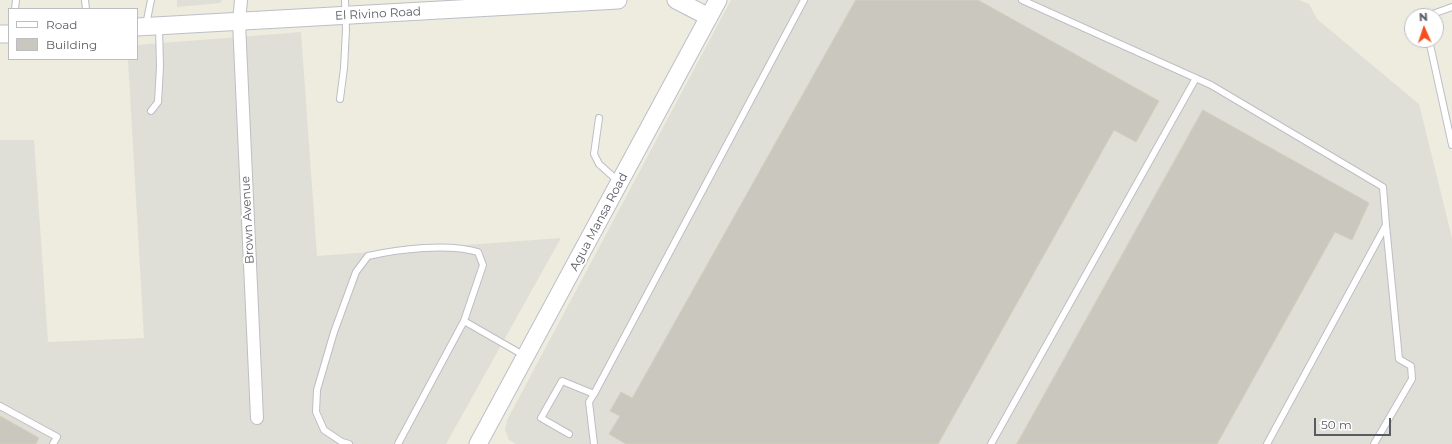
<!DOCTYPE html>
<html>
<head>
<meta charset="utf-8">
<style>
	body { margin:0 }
	#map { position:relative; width:1452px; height:444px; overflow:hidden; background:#edecdf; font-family:Montserrat,sans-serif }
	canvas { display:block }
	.legend { position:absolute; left:8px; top:8px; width:130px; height:52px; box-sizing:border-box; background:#fff; border:1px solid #bcbdc0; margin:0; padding:5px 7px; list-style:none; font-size:12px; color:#585b62 }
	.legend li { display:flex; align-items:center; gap:8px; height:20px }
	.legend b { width:20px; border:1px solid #bcbdc0 }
	.north { position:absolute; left:1404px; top:8px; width:40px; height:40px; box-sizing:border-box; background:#fff; border:1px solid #bcbdc0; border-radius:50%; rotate:357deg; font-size:11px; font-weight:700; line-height:16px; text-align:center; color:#585b62 }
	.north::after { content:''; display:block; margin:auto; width:14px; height:18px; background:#f64e1c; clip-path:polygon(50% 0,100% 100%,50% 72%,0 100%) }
	.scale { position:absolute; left:1314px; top:418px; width:77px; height:18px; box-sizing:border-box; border:2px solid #585b62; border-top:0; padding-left:5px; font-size:12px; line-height:14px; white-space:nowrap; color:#585b62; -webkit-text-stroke:3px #fff; paint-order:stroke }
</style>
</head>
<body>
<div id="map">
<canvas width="1452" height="444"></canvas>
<ul class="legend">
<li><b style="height:5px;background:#fff"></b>Road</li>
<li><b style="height:11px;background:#cac8be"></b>Building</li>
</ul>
<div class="north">N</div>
<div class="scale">50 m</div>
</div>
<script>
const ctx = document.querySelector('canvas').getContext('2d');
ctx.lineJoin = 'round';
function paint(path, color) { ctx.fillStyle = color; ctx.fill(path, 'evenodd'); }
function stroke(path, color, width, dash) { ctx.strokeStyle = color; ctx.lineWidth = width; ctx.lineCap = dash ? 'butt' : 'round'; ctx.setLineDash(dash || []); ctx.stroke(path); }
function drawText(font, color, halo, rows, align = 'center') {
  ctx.font = font + ' Montserrat,sans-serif'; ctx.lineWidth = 4; ctx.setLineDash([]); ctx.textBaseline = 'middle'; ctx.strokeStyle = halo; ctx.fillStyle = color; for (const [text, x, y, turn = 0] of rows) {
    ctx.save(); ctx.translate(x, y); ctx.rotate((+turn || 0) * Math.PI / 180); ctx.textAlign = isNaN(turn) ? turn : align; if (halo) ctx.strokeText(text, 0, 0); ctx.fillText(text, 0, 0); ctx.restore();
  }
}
const industrial = new Path2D(`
	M177 0H222L220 3 177 7Z
	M731 0H1299L1309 4 1317 19 1419 104 1452 238V444H516L509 440 505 430 507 420Z
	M301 32 317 256 561 238 446 444H0V140H34L48 342 144 338 128 59H137V45Z`);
const building = new Path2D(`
	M856 0H978L1159 101 1136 142 1114 130 938 444H626L609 434 620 416 610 411 621 392 632 398Z
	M1203 110 1369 203 1352 240 1335 232 1217 444H1017Z
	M0 416 39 438 36 444H0Z`);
const lane = new Path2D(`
	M85 0 86 9
	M1022 0 1211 85 1383 187 1386 225 1267 444
	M15 9 16 0
	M1427 16 1452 7
	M146 25 151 0
	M1429 40 1452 145
	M340 99 344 68 346 30 345 0
	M151 111 158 102 160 67 159 27
	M599 118 594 154 599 164 619 182
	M464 321 525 356
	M0 406 57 437 53 444
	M569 434 541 418 562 381 594 394
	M349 444 342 442 324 430 316 412 317 390 334 332 356 272 368 256C399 249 448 243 478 252L483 265 464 321 398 444
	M594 444 589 402 594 394 804 0
	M991 444 1196 78
	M1374 444 1412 379 1411 366 1399 359 1386 225`);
const street = new Path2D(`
	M241 0 239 22 257 418`);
const secondary = new Path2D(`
	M676 0 709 17
	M137 27 618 0
	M0 34H9
	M478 444 718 0`);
const streetNames = [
	["El Rivino Road",378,14,-3],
	["Brown Avenue",248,220,-93],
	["Agua Mansa Road",599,222,-62]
];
paint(industrial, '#e0dfd7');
paint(building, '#cac8be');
stroke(building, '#d2cfbd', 1);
stroke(lane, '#bdbec5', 8);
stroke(street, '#bdbec5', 14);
stroke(secondary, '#bcbfc7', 19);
stroke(lane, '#fff', 6);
stroke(street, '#fff', 12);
stroke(secondary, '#fff', 17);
drawText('12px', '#585b62', '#fff', streetNames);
</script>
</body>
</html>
